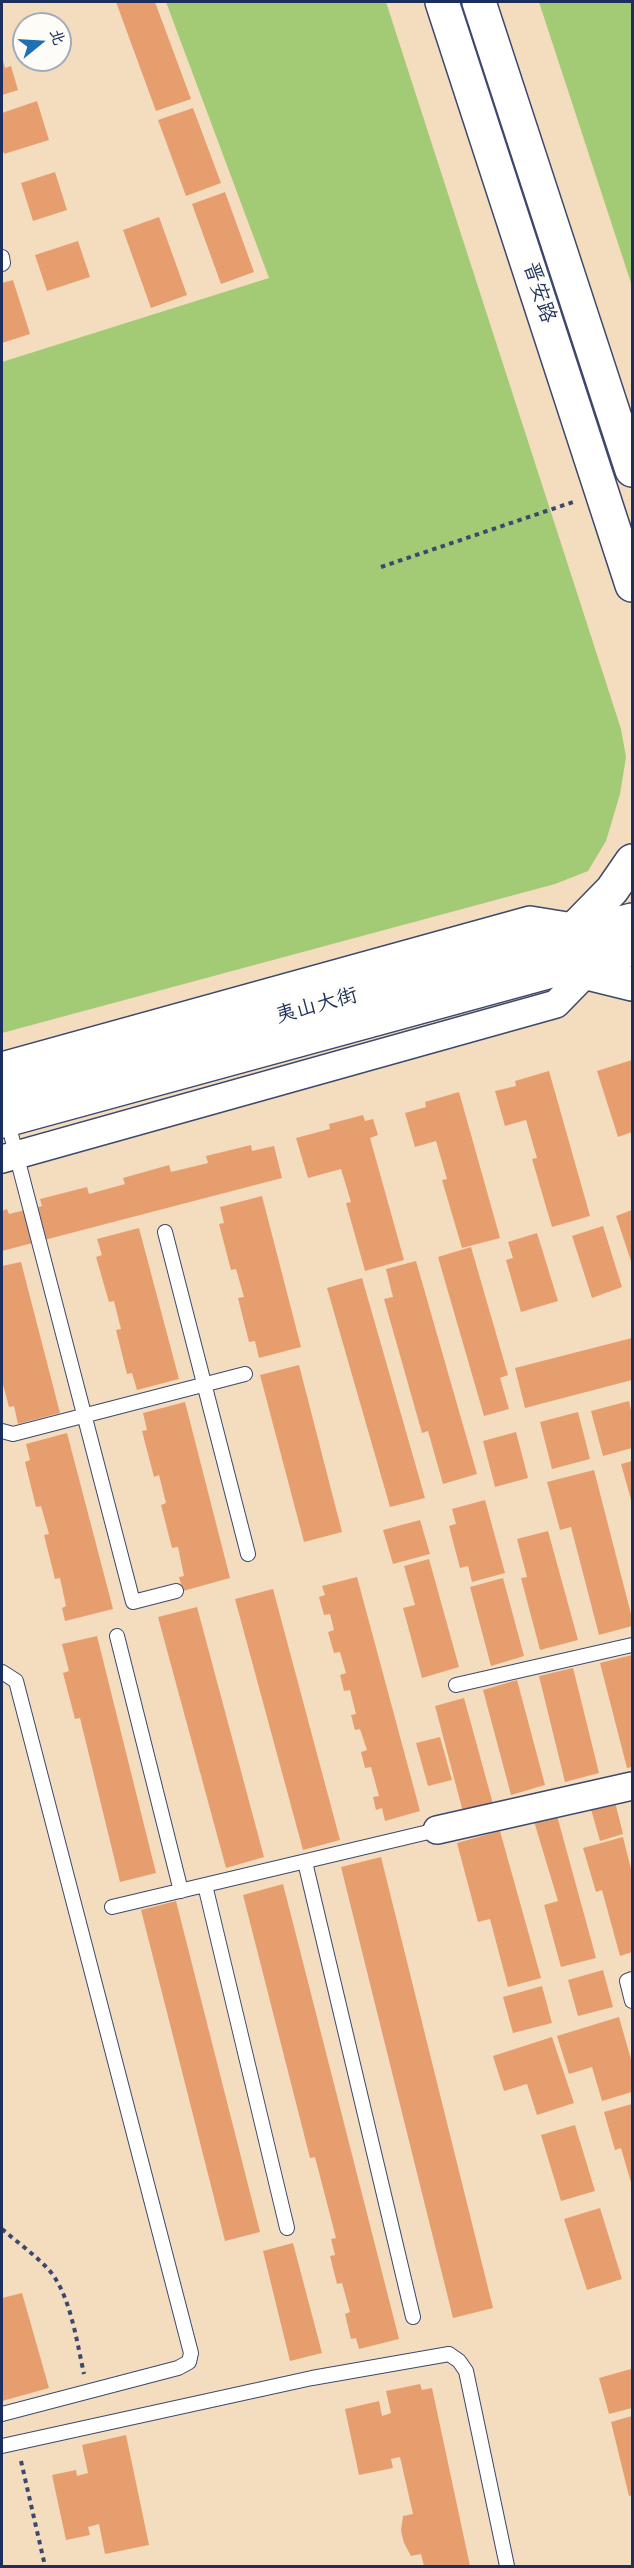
<!DOCTYPE html>
<html>
<head>
<meta charset="utf-8">
<style>
	body { margin:0 }
	#map { position:relative; width:634px; height:2568px; overflow:hidden; background:#f4dcbf; font-family:"Architects Daughter","LXGW WenKai TC",sans-serif }
	canvas { display:block }
	.frame { position:absolute; inset:0; border:3px solid #1b2f5e; pointer-events:none }
	.north { position:absolute; left:12px; top:12px; width:60px; height:60px; box-sizing:border-box; background:#fdfcf7; border:2px solid #a3aaba; border-radius:50%; rotate:72deg; font-size:16px; font-weight:700; line-height:24px; text-align:center; color:#1b2f5e }
	.north::after { content:''; display:block; margin:auto; width:21px; height:27px; background:#1f6fb2; clip-path:polygon(50% 0,100% 100%,50% 72%,0 100%) }
</style>
</head>
<body>
<div id="map">
<canvas width="634" height="2568"></canvas>
<div class="frame"></div>
<div class="north">北</div>
</div>
<script>
const ctx = document.querySelector('canvas').getContext('2d');
ctx.lineJoin = 'round';
function paint(path, color) { ctx.fillStyle = color; ctx.fill(path, 'evenodd'); }
function stroke(path, color, width, dash) { ctx.strokeStyle = color; ctx.lineWidth = width; ctx.lineCap = dash ? 'butt' : 'round'; ctx.setLineDash(dash || []); ctx.stroke(path); }
function drawText(font, color, halo, rows, align = 'center') {
  ctx.font = font + ' "Architects Daughter","LXGW WenKai TC",sans-serif'; ctx.lineWidth = 5; ctx.setLineDash([]); ctx.textBaseline = 'middle'; ctx.strokeStyle = halo; ctx.fillStyle = color; for (const [text, x, y, turn = 0] of rows) {
    ctx.save(); ctx.translate(x, y); ctx.rotate((+turn || 0) * Math.PI / 180); ctx.textAlign = isNaN(turn) ? turn : align; if (halo) ctx.strokeText(text, 0, 0); ctx.fillText(text, 0, 0); ctx.restore();
  }
}
const green = new Path2D(`
	M166 2H386L621 729 626 757 620 794 606 841 588 871 555 884 2 1033V362L269 278Z
	M539 2H632V286Z`);
const building = new Path2D(`
	M116 2H155L191 99 156 111Z
	M2 57 5 68 11 66 18 90 2 95Z
	M37 101 49 140 4 154 2 147V113Z
	M193 108 221 183 186 196 158 120Z
	M55 172 67 210 33 221 21 183Z
	M225 192 254 272 221 284 192 204Z
	M159 217 187 295 151 308 123 230Z
	M78 241 90 277 47 291 35 255Z
	M13 280 30 334 2 343V283Z
	M632 1060V1132L618 1137 597 1071Z
	M549 1071 590 1216 552 1227 532 1159 537 1158 526 1120 505 1126 495 1091 516 1086 515 1081Z
	M459 1092 500 1238 462 1248 442 1180 447 1179 436 1141 415 1147 405 1113 426 1107 425 1102Z
	M363 1115 365 1121 373 1119 378 1135 370 1138 404 1260 365 1271 346 1203 351 1202 341 1169 308 1178 296 1138 330 1129 329 1124Z
	M251 1145 252 1151 274 1146 282 1178 2 1251V1211L7 1209 9 1214 42 1206 40 1199 87 1187 89 1194 125 1184 123 1178 169 1165 171 1172 208 1163 206 1156Z
	M262 1196 301 1347 259 1358 255 1341 249 1342 238 1298 244 1297 236 1269 231 1270 219 1224 224 1223 220 1207Z
	M632 1210V1264L616 1216Z
	M603 1226 622 1287 592 1298 572 1236Z
	M139 1228 179 1379 137 1390 132 1373 127 1374 116 1330 121 1329 114 1301 109 1302 96 1257 102 1255 97 1239Z
	M537 1233 558 1301 521 1312 506 1260 513 1258 508 1242Z
	M471 1247 508 1375 500 1378 509 1409 484 1416 438 1257Z
	M416 1261 477 1474 443 1484 428 1431 422 1433 384 1299 393 1297 386 1269Z
	M21 1262 60 1413 18 1424 14 1406 9 1407 2 1381V1266Z
	M362 1278 425 1498 390 1507 327 1288Z
	M632 1338V1380L525 1408 515 1368Z
	M299 1365 342 1532 304 1542 260 1375Z
	M629 1401 632 1415V1448L603 1456 591 1411Z
	M185 1402 230 1578 183 1591 179 1577 184 1576 178 1547 172 1548 161 1505 166 1503 159 1475 154 1477 142 1431 147 1430 143 1413Z
	M578 1412 590 1459 552 1469 540 1422Z
	M516 1432 528 1478 495 1487 483 1441Z
	M67 1433 113 1609 65 1621 62 1608 66 1606 60 1578 55 1579 44 1535 49 1534 41 1506 36 1507 25 1462 30 1460 26 1444Z
	M632 1461V1503L621 1464Z
	M594 1470 632 1618V1626L599 1635 571 1527 560 1530 547 1482Z
	M485 1500 505 1573 472 1582 468 1566 460 1568 449 1526 456 1524 452 1509Z
	M420 1520 430 1554 393 1564 383 1530Z
	M548 1531 578 1640 540 1650 521 1578 527 1577 517 1539Z
	M429 1559 459 1667 422 1678 403 1608 415 1605 404 1566Z
	M357 1577 420 1811 385 1821 382 1808 376 1810 373 1797 379 1796 371 1767 365 1768 361 1752 367 1750 360 1729 355 1730 351 1715 356 1714 350 1690 344 1691 340 1675 346 1673 340 1652 334 1653 328 1632 334 1630 330 1614 324 1615 319 1597 325 1595 322 1586Z
	M503 1578 524 1656 491 1666 470 1587Z
	M273 1589 340 1840 303 1850 235 1599Z
	M197 1607 264 1857 226 1868 158 1617Z
	M97 1636 156 1873 120 1882 80 1718 75 1719 63 1673 69 1671 62 1644Z
	M632 1655V1767L627 1768 600 1663Z
	M573 1668 599 1773 565 1782 539 1676Z
	M517 1680 545 1785 511 1795 483 1690Z
	M464 1698 493 1804 463 1812 435 1706Z
	M440 1737 452 1780 428 1786 416 1743Z
	M615 1802 623 1834 600 1841 591 1809Z
	M556 1812 596 1958 561 1967 544 1905 558 1901 533 1818Z
	M500 1831 541 1978 508 1987 490 1919 478 1922 457 1843Z
	M623 1837 632 1873V1952L620 1956 602 1890 596 1892 583 1848Z
	M381 1857 493 2308 453 2318 341 1867Z
	M283 1884 399 2339 359 2349 356 2338 351 2339 345 2314 350 2312 342 2283 337 2284 330 2256 335 2255 331 2239 336 2238 315 2157 310 2158 243 1895Z
	M176 1901 260 2232 225 2241 141 1910Z
	M603 1970 613 2007 578 2016 568 1980Z
	M542 1986 552 2023 513 2033 503 1997Z
	M619 2017 632 2063V2092L602 2101 592 2067 569 2074 557 2036Z
	M552 2037 574 2103 537 2115 527 2084 504 2091 493 2056Z
	M632 2104V2186L621 2148 615 2150 604 2112Z
	M575 2125 595 2191 561 2201 541 2135Z
	M600 2208 622 2279 587 2290 564 2219Z
	M293 2243 322 2353 290 2361 263 2251Z
	M22 2293 49 2388 2 2401V2298Z
	M631 2369 632 2408 609 2414 599 2378Z
	M420 2384 422 2390 432 2388 470 2566H424L421 2554 411 2556 404 2543 401 2531 403 2516 413 2514 400 2457 391 2459 393 2468 359 2475 345 2409 379 2401 382 2416 391 2413 386 2391Z
	M632 2416V2495L629 2496 611 2422Z
	M126 2435 149 2545 105 2554 99 2524 88 2527 90 2535 66 2540 52 2475 76 2470 77 2476 88 2473 82 2445Z`);
const path = new Path2D(`
	M381 567 576 501
	M2 2229C17 2242 34 2254 48 2269 70 2292 77 2343 84 2374
	M21 2461 45 2566`);
const lane = new Path2D(`
	M2 257 3 263 2 264
	M7 1119 133 1602 176 1591
	M165 1232 248 1554
	M2 1431 13 1434 245 1374
	M117 1636 181 1891
	M2 1672 16 1681 191 2353 189 2362 178 2368 2 2414
	M456 1685 632 1645
	M305 1862 413 2317
	M205 1885 287 2228
	M112 1907 437 1830
	M632 1979 627 1981 632 2001
	M2 2446 312 2378 449 2354 459 2361 466 2371 507 2566`);
const street = new Path2D(`
	M2 1066 530 920 592 930
	M2 1159 556 1004 599 960
	M437 1830 632 1786`);
const secondary = new Path2D(`
	M442 2 632 585
	M479 2 632 470
	M567 936 612 890 632 861
	M567 968 632 984
	M2 1093 632 920
	M2 1121 632 949`);
const streetNames = [
	["晋安路",538,293,72],
	["夷山大街",317,1007,-15]
];
paint(green, '#a3ca74');
paint(building, '#e79e6f');
stroke(lane, '#3c496d', 16);
stroke(street, '#3c496d', 30);
stroke(secondary, '#3c496d', 36);
stroke(path, '#3c496d', 4, [4.5, 4.5]);
stroke(lane, '#fff', 14);
stroke(street, '#fff', 27);
stroke(secondary, '#fff', 33);
drawText('21px', '#1b2f5e', '#fdfcf7', streetNames);
</script>
</body>
</html>
